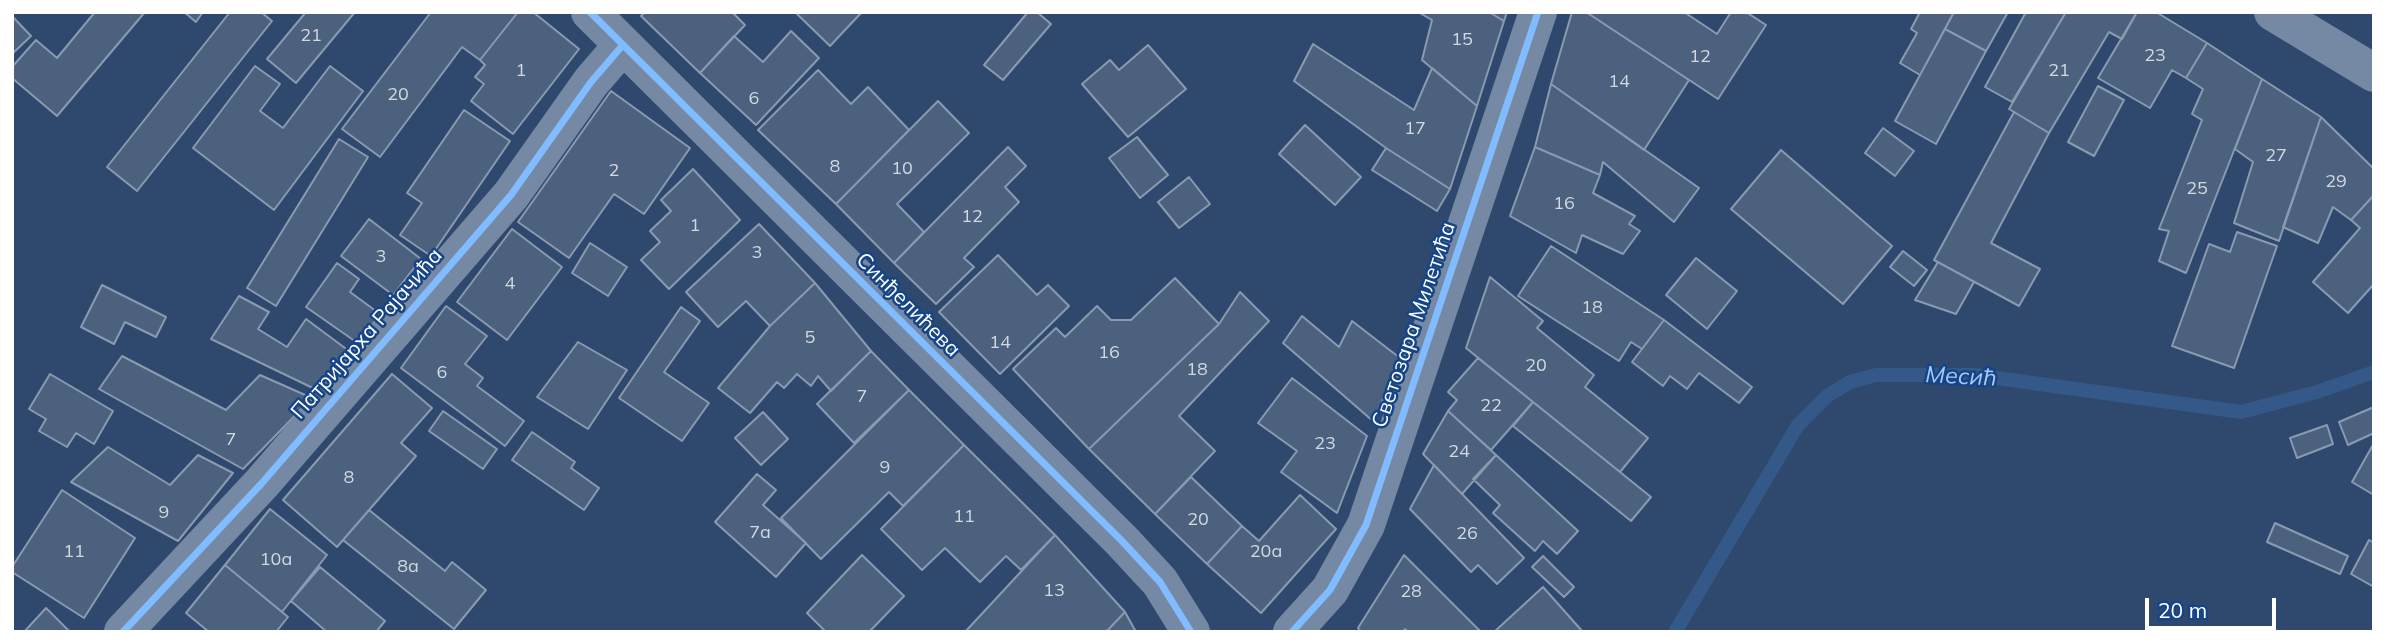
<!DOCTYPE html>
<html>
<head>
<meta charset="utf-8">
<style>
	body { margin:0 }
	#map { position:relative; width:2386px; height:644px; overflow:hidden; background:#2f496e; font-family:Mulish,sans-serif }
	canvas { display:block }
	.frame { position:absolute; inset:0; border:14px solid #fff; pointer-events:none }
	.scale { position:absolute; left:2145px; top:598px; width:131px; height:32px; box-sizing:border-box; border:4px solid #fff; border-top:0; padding-left:9px; font-size:21px; line-height:24px; white-space:nowrap; color:#fff; -webkit-text-stroke:5px #154588; paint-order:stroke }
</style>
</head>
<body>
<div id="map">
<canvas width="2386" height="644"></canvas>
<div class="frame"></div>
<div class="scale">20 m</div>
</div>
<script>
const ctx = document.querySelector('canvas').getContext('2d');
ctx.lineJoin = 'round';
function stroke(path, color, width, dash) { ctx.strokeStyle = color; ctx.lineWidth = width; ctx.lineCap = dash ? 'butt' : 'round'; ctx.setLineDash(dash || []); ctx.stroke(path); }
function paint(path, color) { ctx.fillStyle = color; ctx.fill(path, 'evenodd'); }
function drawText(font, color, halo, rows, align = 'center') {
  ctx.font = font + ' Mulish,sans-serif'; ctx.lineWidth = 5; ctx.setLineDash([]); ctx.textBaseline = 'middle'; ctx.strokeStyle = halo; ctx.fillStyle = color; for (const [text, x, y, turn = 0] of rows) {
    ctx.save(); ctx.translate(x, y); ctx.rotate((+turn || 0) * Math.PI / 180); ctx.textAlign = isNaN(turn) ? turn : align; if (halo) ctx.strokeText(text, 0, 0); ctx.fillText(text, 0, 0); ctx.restore();
  }
}
const stream = new Path2D(`
	M1675 632 1798 425 1827 396 1850 382 1876 375H1975L2241 412 2317 392 2374 372`);
const building = new Path2D(`
	M95 12H145L57 116 12 78V67L36 40 57 58Z
	M184 12H203L196 22Z
	M230 12H261L272 21 137 191 107 167Z
	M306 12H355L296 83 267 59Z
	M431 12H518L480 60 462 47 380 157 342 129Z
	M518 12H533L579 49 513 134 471 101 484 84 475 77 485 65 480 60Z
	M645 12H732L745 25 700 73 641 16Z
	M795 12H862L830 46Z
	M1028 12H1037L1051 24 1003 80 984 65Z
	M1418 12H1489L1504 21 1477 106 1422 60 1432 20Z
	M1489 12H1507L1504 21Z
	M1572 12H1586L1689 80 1644 150 1551 84Z
	M1586 12H1684L1717 34 1731 12H1746L1766 25 1718 99Z
	M1920 12H1954L1920 75 1900 63 1917 33 1911 29Z
	M1954 12H2008L1986 51 1945 29Z
	M2026 12H2066L2012 102 1985 87Z
	M2066 12H2137L2122 39 2109 32 2049 133 2009 109Z
	M2137 12H2156L2207 43 2186 78 2172 70 2150 108 2098 78Z
	M12 16 31 36 12 54Z
	M1945 29 1986 51 1936 144 1895 121Z
	M791 31 819 58 756 125 700 73 734 36 763 62Z
	M2207 43 2262 79 2186 273 2159 261 2169 231 2159 229 2202 120 2192 114 2203 89 2186 78Z
	M1313 44 1414 110 1432 68 1477 106 1450 189 1386 148 1294 81Z
	M1148 45 1186 89 1128 137 1082 84 1110 60 1119 70Z
	M255 66 280 84 260 111 283 128 330 66 363 91 274 210 193 148Z
	M818 70 851 104 868 87 909 130 836 204 758 130Z
	M2262 79 2321 117 2279 241 2234 223 2253 162 2235 149Z
	M1551 84 1699 188 1674 222 1603 162 1600 175 1535 147Z
	M2098 86 2124 100 2094 156 2068 142Z
	M611 91 690 148 644 214 614 194 569 258 518 222Z
	M938 101 969 133 897 204 924 232 894 263 836 204Z
	M464 110 510 141 431 256 400 235 422 203 407 193Z
	M2014 112 2049 133 1991 243 2040 269 2019 306 1934 260Z
	M2321 117 2374 169V195L2351 220 2333 207 2318 243 2283 227Z
	M1305 125 1361 177 1335 205 1279 154Z
	M1883 128 1914 151 1895 176 1865 153Z
	M1137 137 1168 175 1140 198 1109 158Z
	M339 139 368 157 276 306 247 288Z
	M1008 147 1026 166 1005 187 1019 202 964 258 974 267 936 304 894 263Z
	M1535 147 1600 175 1593 193 1635 216 1629 224 1640 231 1623 254 1582 235 1576 253 1510 216Z
	M1386 148 1450 189 1437 211 1372 170Z
	M1781 150 1892 246 1843 304 1731 209Z
	M693 169 740 220 669 289 641 260 660 242 650 231 671 211 661 200Z
	M1189 177 1210 204 1179 228 1158 202Z
	M2374 195V284L2348 313 2313 282 2360 228 2351 220Z
	M369 219 421 259 393 295 341 256Z
	M759 224 815 283 770 326 746 301 718 327 686 292Z
	M512 229 562 267 507 340 457 302Z
	M2237 232 2277 246 2234 368 2172 346 2209 244 2230 252Z
	M590 243 627 267 608 296 572 273Z
	M1551 246 1664 320 1642 349 1631 342 1619 361 1518 296Z
	M1903 251 1927 270 1914 286 1890 267Z
	M998 255 1037 295 1048 285 1069 306 1000 374 939 312Z
	M1696 258 1737 291 1707 329 1666 295Z
	M1938 262 1974 282 1956 314 1915 300Z
	M337 263 359 279 350 292 380 314 359 344 306 307Z
	M1490 277 1543 321 1537 328 1594 375 1585 387 1648 438 1620 472 1466 348Z
	M1175 278 1219 324 1089 449 1013 369 1056 328 1065 337 1097 306 1111 320H1131Z
	M815 283 871 351 831 391 818 376 811 386 797 374 784 388 777 382 750 413 718 388 770 326Z
	M102 285 166 317 156 337 125 322 114 344 81 327Z
	M1240 292 1269 321 1179 416 1215 451 1155 514 1089 449 1219 324Z
	M239 296 269 312 258 329 287 347 306 319 353 354 317 390 211 339Z
	M446 306 487 336 465 364 483 378 477 386 524 421 505 446 401 368Z
	M681 307 700 321 664 372 709 403 682 441 619 398Z
	M1302 316 1339 347 1352 321 1400 358 1374 422 1283 343Z
	M1664 320 1752 387 1739 403 1699 373 1687 389 1670 376 1663 386 1632 362Z
	M578 342 627 370 588 429 537 397Z
	M871 351 909 390 854 443 817 404Z
	M122 356 226 410 260 375 312 398 243 469 99 389Z
	M1478 358 1533 402 1491 450 1448 411 1457 400 1448 392Z
	M50 374 113 411 94 444 76 433 67 447 39 431 46 419 29 409Z
	M392 374 432 408 401 443 416 456 337 547 283 500Z
	M1292 378 1367 436 1337 513 1281 472 1297 451 1258 423Z
	M909 390 964 445 903 506 889 492 821 559 781 518Z
	M1533 402 1651 497 1631 521 1513 426Z
	M2374 407V433L2348 445 2339 422Z
	M443 411 497 449 483 469 429 431Z
	M1448 411 1496 455 1462 494 1423 454Z
	M763 412 788 439 761 465 735 438Z
	M2327 425 2333 444 2297 458 2290 438Z
	M532 432 575 462 571 468 599 488 584 510 512 460Z
	M2374 443V495L2352 482Z
	M964 445 1055 535 1021 570 1006 556 980 582 945 548 922 570 881 529Z
	M108 447 170 485 198 455 233 473 178 541 71 482Z
	M1496 455 1578 531 1557 554 1543 541 1535 551 1493 513 1500 505 1473 479Z
	M1434 465 1524 558 1497 584 1478 565 1471 572 1410 509Z
	M757 474 776 490 763 505 806 543 776 577 715 522Z
	M1191 477 1242 526 1207 564 1155 514Z
	M62 490 135 538 84 618 12 572V567Z
	M1300 495 1336 529 1261 613 1207 564 1242 526 1259 541Z
	M270 509 327 555 282 612 225 565Z
	M369 510 445 571 452 562 486 590 454 629 343 540Z
	M2275 523 2348 556 2340 574 2267 542Z
	M1055 535 1125 612 1106 632H965Z
	M2369 540 2374 543V587L2351 574Z
	M862 555 904 596 869 632H826L807 613Z
	M1404 555 1481 632H1408L1405 629 1403 632H1361L1358 628Z
	M1543 556 1574 587 1564 597 1532 567Z
	M225 565 288 617 276 632H209L186 613Z
	M320 567 385 621 376 632H327L291 601Z
	M1543 587 1583 632H1494Z
	M46 608 70 632H24Z
	M1125 612 1136 632H1106Z`);
const minor = new Path2D(`
	M590 12 1122 541 1160 582 1191 632
	M2273 12 2374 73
	M123 632 262 483 511 195 591 82 622 46
	M1292 632 1330 590 1366 525 1538 12`);
const cycleway = new Path2D(`
	M590 12 1122 541 1160 582 1191 632
	M123 632 262 483 511 195 591 82 622 46
	M1292 632 1330 590 1366 525 1538 12`);
const numberNames = [
	["21",311,36],
	["15",1462,40],
	["23",2155,56],
	["12",1700,57],
	["1",521,71],
	["21",2059,71],
	["14",1619,82],
	["20",398,95],
	["6",754,99],
	["17",1415,129],
	["27",2276,156],
	["8",835,167],
	["10",902,169],
	["2",614,171],
	["29",2336,182],
	["25",2197,189],
	["16",1564,204],
	["12",972,217],
	["1",695,226],
	["3",757,253],
	["3",381,257],
	["4",510,284],
	["18",1592,308],
	["5",810,338],
	["14",1000,343],
	["16",1109,353],
	["20",1536,366],
	["18",1197,370],
	["6",442,373],
	["7",862,397],
	["22",1491,406],
	["7",231,440],
	["23",1325,444],
	["24",1459,452],
	["9",885,468],
	["8",349,478],
	["9",164,513],
	["11",964,517],
	["20",1198,520],
	["7a",760,533],
	["26",1467,534],
	["11",74,552],
	["20a",1266,552],
	["10a",276,560],
	["8a",408,567],
	["13",1054,591],
	["28",1411,592]
];
const streetNames = [
	["Синђелићева",908,305,45],
	["Светозара Милетића",1414,325,-71],
	["Патријарха Рајачића",367,334,-49]
];
const waterNames = [
	["Месић",1961,377,3]
];
stroke(stream, '#345888', 14);
paint(building, '#4c617e');
stroke(building, '#8a9ab1', 2);
stroke(minor, '#7689a4', 38);
stroke(cycleway, '#80bcff', 7);
drawText('18px', '#d2d8df', null, numberNames);
drawText('21px', '#fff', '#154588', streetNames);
drawText('italic 23px', '#a7caf6', '#154588', waterNames);
</script>
</body>
</html>
